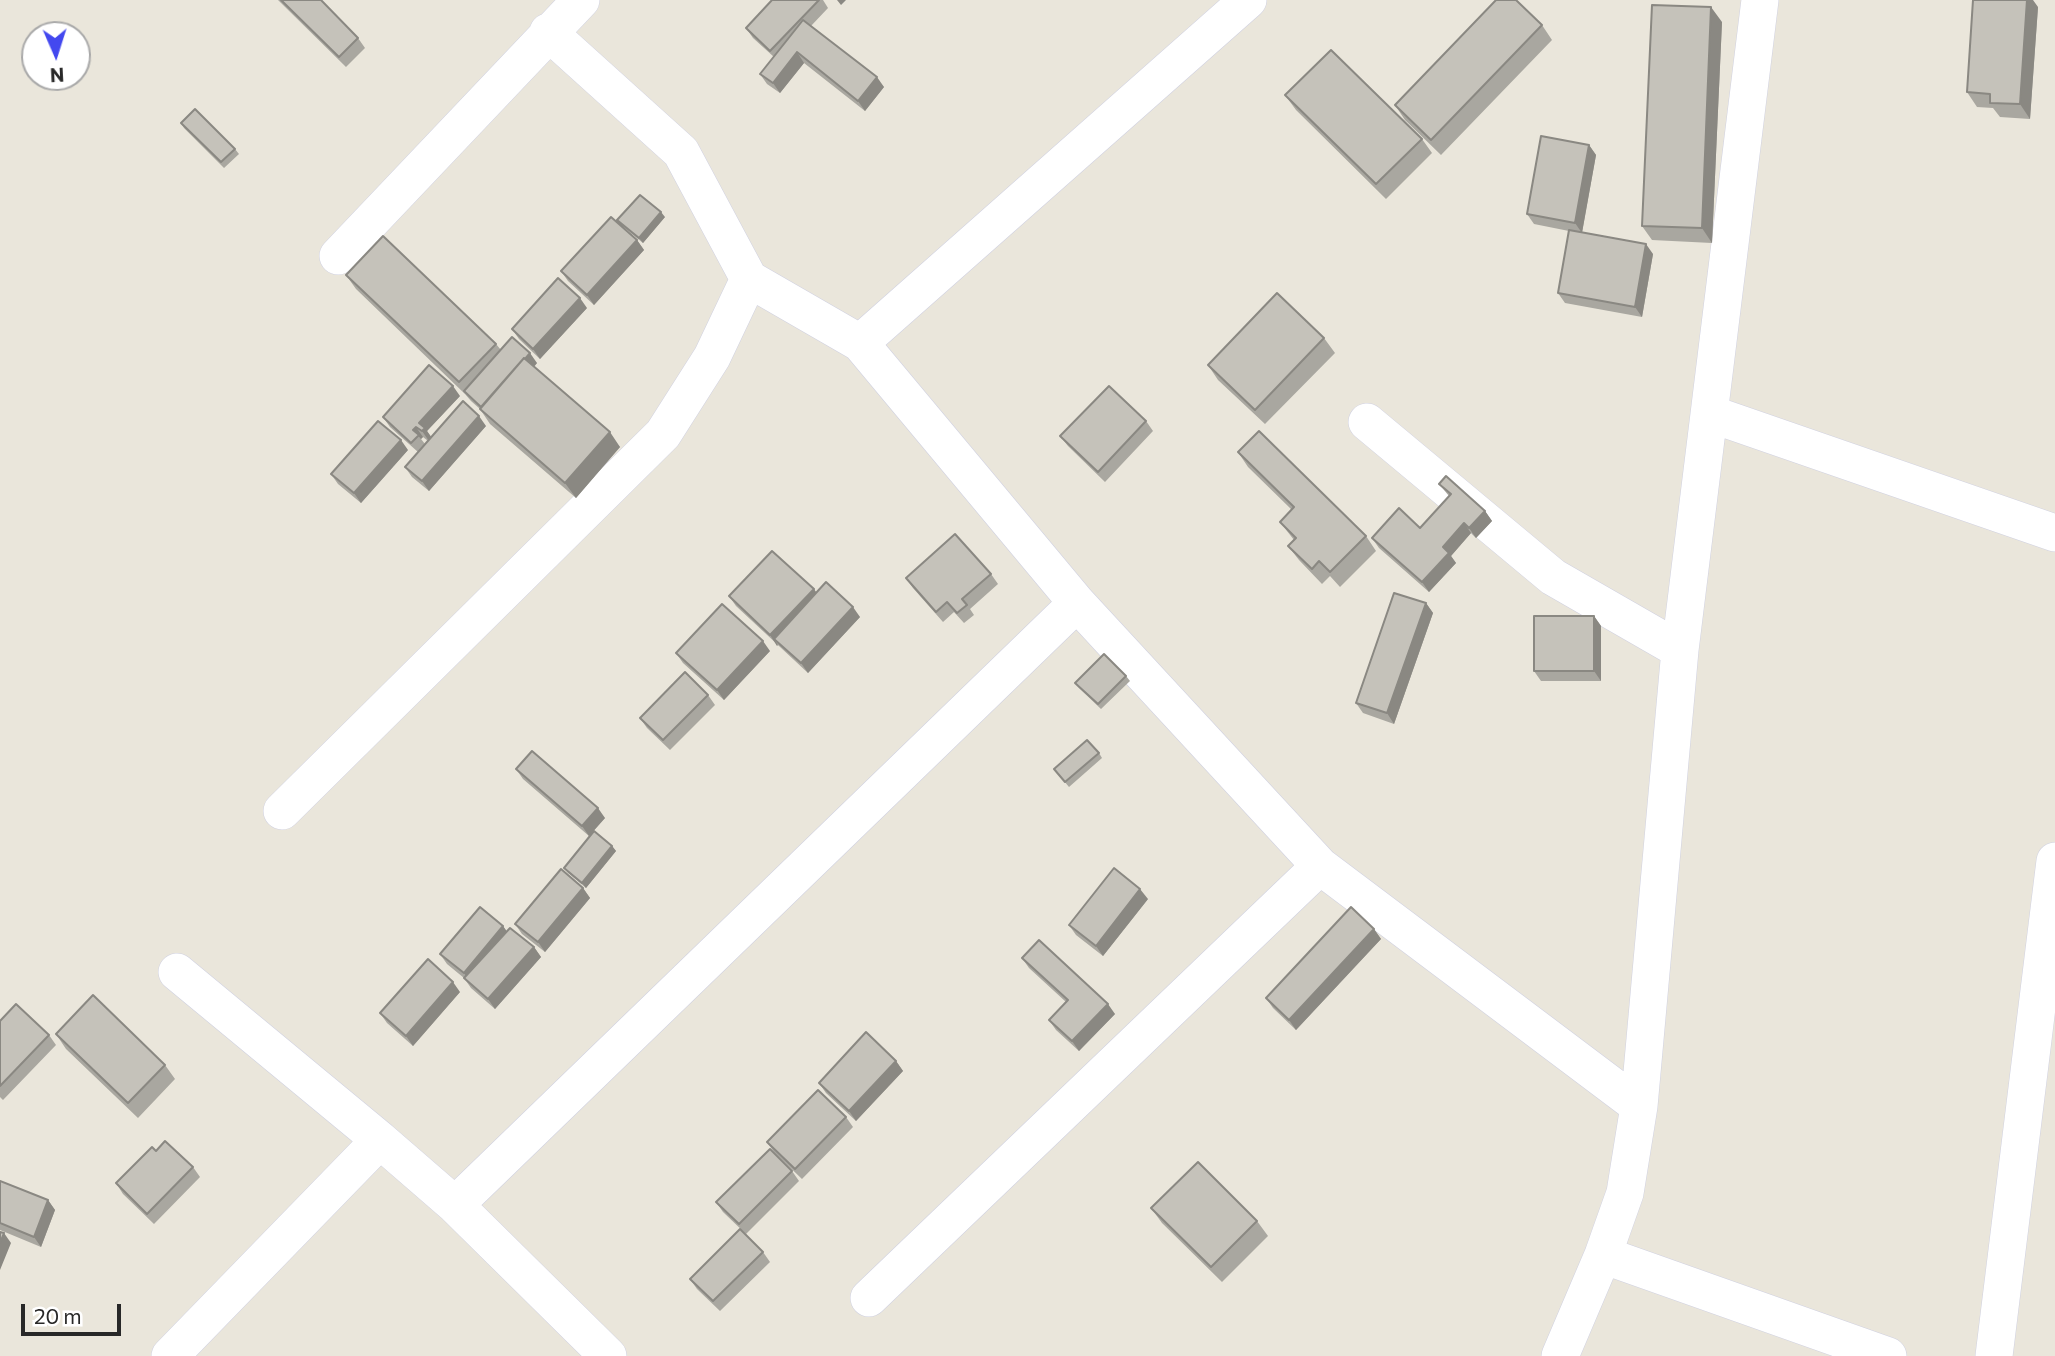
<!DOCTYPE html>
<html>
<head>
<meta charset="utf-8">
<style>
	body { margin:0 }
	#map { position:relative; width:2055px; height:1356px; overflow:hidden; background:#eae6db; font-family:Commissioner,sans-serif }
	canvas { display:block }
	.north { position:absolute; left:21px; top:21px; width:70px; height:70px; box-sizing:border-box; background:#fff; border:2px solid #a9a9a9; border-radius:50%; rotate:177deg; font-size:19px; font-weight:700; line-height:28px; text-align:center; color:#282828 }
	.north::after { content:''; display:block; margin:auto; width:24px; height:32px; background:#4348ef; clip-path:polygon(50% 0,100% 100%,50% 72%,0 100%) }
	.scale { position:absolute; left:21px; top:1304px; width:100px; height:32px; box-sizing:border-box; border:4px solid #282828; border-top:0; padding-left:9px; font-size:21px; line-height:24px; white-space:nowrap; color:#282828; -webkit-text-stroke:5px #fff; paint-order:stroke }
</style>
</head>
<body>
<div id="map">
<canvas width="2055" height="1356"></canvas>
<div class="north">N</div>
<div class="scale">20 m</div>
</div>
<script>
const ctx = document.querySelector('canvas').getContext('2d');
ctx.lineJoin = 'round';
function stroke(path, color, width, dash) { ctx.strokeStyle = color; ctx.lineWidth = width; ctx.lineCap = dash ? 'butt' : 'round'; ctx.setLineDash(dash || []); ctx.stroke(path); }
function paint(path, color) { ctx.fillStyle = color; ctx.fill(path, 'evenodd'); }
const minor = new Path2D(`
	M548 32 681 152 749 279 860 343 1077 603 1320 866 1639 1106
	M338 256 581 0
	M860 343 1248 0
	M1711 414 2055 533
	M1367 422 1553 577 1680 650
	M282 811 663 434 712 357 749 279
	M177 972 380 1140 455 1205 608 1356
	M455 1205 1077 603
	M1603 1255 1888 1356
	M869 1298 1320 866
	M170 1356 380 1140
	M1560 1356 1603 1255 1625 1193 1639 1106 1680 650 1760 0
	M1994 1356 2055 861`);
const wall = new Path2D(`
	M278 0H321L358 38 365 48 346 67Z
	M772 0H823L828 8 811 26 884 87 865 111 804 63 780 93 767 84 760 74 774 57 753 38 746 28Z
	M2038 7 2030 119 2000 117 1993 108 1977 107 1967 92Z
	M1722 22 1712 243 1652 240 1642 226Z
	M1542 25 1552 40 1441 155 1405 120 1395 105Z
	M1285 95 1422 139 1432 153 1386 199 1296 110Z
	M181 123 235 149 239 154 224 168 184 128Z
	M1589 145 1596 155 1582 232 1653 254 1642 317 1565 303 1558 293 1569 231 1534 224 1527 214Z
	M665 217 643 243 621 225 617 220Z
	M637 240 644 250 594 305 568 281 561 271Z
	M346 275 496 344 501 350 537 363 534 367 620 447 576 498 490 424 480 409 471 401 465 394 356 289Z
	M587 308 540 359 519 339 512 329Z
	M1324 338 1335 353 1265 424 1218 380 1208 365Z
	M460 396 427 431 431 437 486 426 429 491 412 477 405 467 418 452 390 427 383 417ZM423 437 428 441 425 444 421 439Z
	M1146 421 1153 431 1105 482 1068 446 1060 436Z
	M408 450 361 503 338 484 331 474Z
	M1238 452 1366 536 1376 551 1340 587 1330 576 1322 584 1299 560 1288 546 1294 540 1280 522 1292 510 1248 467Z
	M1439 484 1485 511 1492 521 1476 538 1471 533 1451 556 1456 563 1429 592 1379 548 1372 538 1420 528 1449 496Z
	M991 574 998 584 970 609 974 615 964 623 954 612 943 622 913 588 906 578Z
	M814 589 816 593 860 617 808 673 736 606 729 596Z
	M1426 603 1433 613 1394 724 1363 713 1356 703Z
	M1594 616 1601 626V681H1541L1534 671Z
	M770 651 724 700 683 663 676 653Z
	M1126 676 1130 681 1101 709 1079 688 1075 683Z
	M708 695 715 705 670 750 647 728 640 718Z
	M1099 753 1102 758 1069 787 1054 769Z
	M516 769 605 818 589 836 523 779Z
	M612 846 616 851 586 888 568 873 564 868Z
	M583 888 590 898 545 952 522 934 515 924Z
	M1148 899 1103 956 1076 935 1069 925Z
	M503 926 507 932 534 947 541 957 495 1009 471 988 464 978 447 964 440 954Z
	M1374 929 1381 939 1296 1030 1273 1008 1266 998Z
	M1022 958 1115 1014 1079 1051 1056 1030 1049 1020 1066 1002 1029 968Z
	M460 992 413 1046 387 1023 380 1013Z
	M0 1021 49 1035 56 1045 3 1100 0 1097Z
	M56 1034 165 1065 175 1079 138 1118 66 1049Z
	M896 1061 903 1071 856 1121 826 1093 819 1083Z
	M846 1117 853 1127 802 1179 774 1152 767 1142Z
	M193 1167 200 1177 154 1224 123 1194 116 1183Z
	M792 1171 799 1181 746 1234 723 1212 716 1202Z
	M0 1181 48 1200 55 1210 41 1247 0 1230Z
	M1151 1208 1257 1221 1268 1236 1222 1282 1162 1223Z
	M763 1252 770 1262 720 1311 697 1289 690 1279Z`);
const shadedWall = new Path2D(`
	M837 0H846L841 5Z
	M2027 0H2033L2038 7 2030 119 2020 104Z
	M1711 7 1722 22 1712 243 1702 228Z
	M797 52 804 63 780 93 773 83Z
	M877 77 884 87 865 111 858 101Z
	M1589 145 1596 155 1582 233 1575 223Z
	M661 212 665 217 643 243 639 238Z
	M637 240 644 250 594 305 587 295Z
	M1646 244 1653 254 1642 317 1635 307Z
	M580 298 587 308 540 359 533 349Z
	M530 353 537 363 489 417 482 407Z
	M453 386 460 396 427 431 432 438 429 441 422 431 419 423Z
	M479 416 486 426 429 491 422 481Z
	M416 427 423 437 421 439 413 430Z
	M610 432 620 447 576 498 565 483Z
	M401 440 408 450 361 503 354 493Z
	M1485 511 1492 521 1476 538 1469 528Z
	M1464 523 1471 533 1451 556 1456 563 1429 592 1422 582 1443 547Z
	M814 589 821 599 774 639 778 645 777 646 770 635Z
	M1426 603 1433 613 1394 724 1387 713Z
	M853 607 860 617 808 673 801 663Z
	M1594 616 1601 626V681L1594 671Z
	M763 641 770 651 724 700 717 690Z
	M598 808 605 818 589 836 582 826Z
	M612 846 616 851 586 888 582 883Z
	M583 888 590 898 545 952 538 942Z
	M1140 889 1148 899 1103 956 1096 946Z
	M503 926 510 936 471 983 464 973Z
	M1374 929 1381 939 1296 1030 1289 1020Z
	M534 947 541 957 495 1009 488 999Z
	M453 982 460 992 413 1046 406 1036Z
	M1108 1004 1115 1014 1079 1051 1072 1041Z
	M896 1061 903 1071 856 1121 849 1111Z
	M48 1200 55 1210 41 1247 34 1237Z
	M4 1233 11 1243 0 1270V1243Z`);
const building = new Path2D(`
	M281 0H321L358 38 339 57Z
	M772 0H819L770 51 746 28Z
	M1496 0H1516L1542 25 1431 140 1395 105Z
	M1973 0H2027L2020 104 1990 103V94L1967 92Z
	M1652 5 1711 7 1702 228 1642 226Z
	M803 20 877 77 858 101 797 52 773 83 760 74Z
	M1331 50 1422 139 1376 184 1285 95Z
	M195 109 235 149 221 162 181 123Z
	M1541 136 1589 145 1575 223 1527 214Z
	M640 195 661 212 639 238 617 220Z
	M611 217 637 240 587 295 561 271Z
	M1569 230 1646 244 1635 307 1558 293Z
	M383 236 496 344 459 382 346 275Z
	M558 278 580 298 533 349 512 329Z
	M1277 293 1324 338 1255 410 1208 365Z
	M512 337 530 353 525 359 524 358 481 407 464 391Z
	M524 358 610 432 565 483 480 409Z
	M429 365 453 386 419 423 425 428 422 431 416 427 413 430 419 435 411 443 383 417Z
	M1109 386 1146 421 1098 472 1060 436Z
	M463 401 479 416 422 481 405 467Z
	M378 421 401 440 354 493 331 474Z
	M1259 431 1366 536 1330 572 1319 561 1312 569 1288 546 1296 538 1280 522 1294 507 1238 452Z
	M1446 476 1485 511 1469 528 1464 523 1443 547 1449 553 1422 582 1372 538 1399 508 1420 528 1451 494 1439 484Z
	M955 534 991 574 962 599 967 605 957 613 947 602 936 612 906 578Z
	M772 551 814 589 770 635 729 596Z
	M826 582 853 607 801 663 774 639Z
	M1394 593 1426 603 1387 713 1356 703Z
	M722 604 763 641 717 690 676 653Z
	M1534 616H1594V671H1534Z
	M1104 654 1126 676 1098 704 1075 683Z
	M685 672 708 695 663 740 640 718Z
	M1087 740 1099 753 1065 782 1054 769Z
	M532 751 598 808 582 826 516 769Z
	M594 831 612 846 582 883 564 868Z
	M1114 868 1140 889 1096 946 1069 925Z
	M561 869 583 888 538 942 515 924Z
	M480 907 503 926 464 973 440 954Z
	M1351 907 1374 929 1289 1020 1266 998Z
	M510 928 534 947 488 999 464 978Z
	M1039 940 1108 1004 1072 1041 1049 1020 1068 1000 1022 958Z
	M428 959 453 982 406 1036 380 1013Z
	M93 995 165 1065 128 1103 56 1034Z
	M16 1004 49 1035 0 1086V1021Z
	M866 1032 896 1061 849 1111 819 1083Z
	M818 1090 846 1117 795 1169 767 1142Z
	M165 1141 193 1167 147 1214 116 1183 152 1147 156 1151Z
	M770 1149 792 1171 739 1224 716 1202Z
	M1198 1162 1257 1221 1211 1267 1151 1208Z
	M0 1181 48 1200 34 1237 0 1223Z
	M740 1229 763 1252 713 1301 690 1279Z
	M0 1232 4 1233 0 1243Z`);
stroke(minor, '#d0d1e0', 38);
stroke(minor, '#fff', 37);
paint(wall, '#a9a7a0');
paint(shadedWall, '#8a8882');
paint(building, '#c5c2ba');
stroke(building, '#8a8882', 2);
</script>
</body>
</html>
